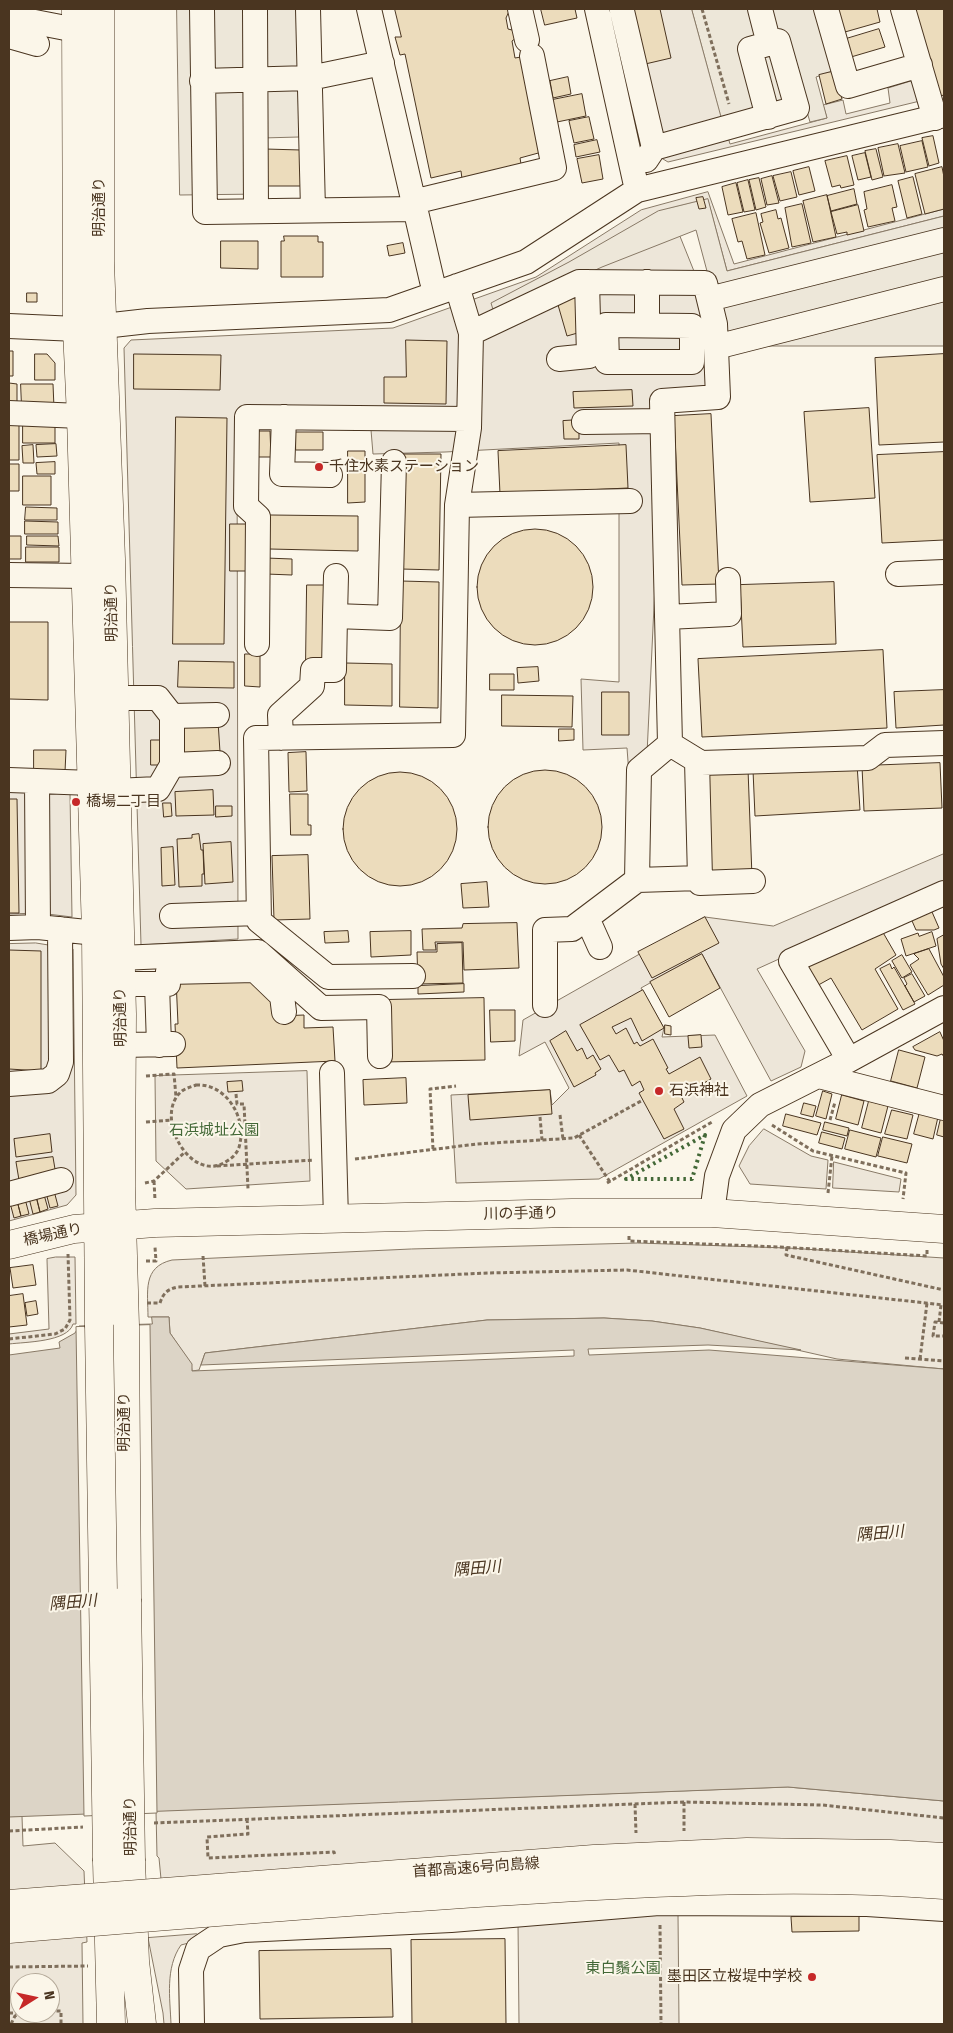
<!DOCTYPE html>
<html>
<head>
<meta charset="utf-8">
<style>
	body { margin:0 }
	#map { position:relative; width:953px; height:2033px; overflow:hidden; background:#fbf6e9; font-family:"Fira Sans Condensed",sans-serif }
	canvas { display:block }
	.frame { position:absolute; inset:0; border:10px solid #4a3520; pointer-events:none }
	.north { position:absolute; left:10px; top:1973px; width:50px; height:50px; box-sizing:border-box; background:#fbf6e9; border:1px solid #b4a999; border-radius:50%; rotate:80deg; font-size:14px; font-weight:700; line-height:20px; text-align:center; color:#4a3520 }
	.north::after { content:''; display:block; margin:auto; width:18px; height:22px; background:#c62828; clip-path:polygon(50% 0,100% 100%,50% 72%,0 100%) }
</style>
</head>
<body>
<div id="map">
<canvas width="953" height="2033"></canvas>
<div class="frame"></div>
<div class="north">N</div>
</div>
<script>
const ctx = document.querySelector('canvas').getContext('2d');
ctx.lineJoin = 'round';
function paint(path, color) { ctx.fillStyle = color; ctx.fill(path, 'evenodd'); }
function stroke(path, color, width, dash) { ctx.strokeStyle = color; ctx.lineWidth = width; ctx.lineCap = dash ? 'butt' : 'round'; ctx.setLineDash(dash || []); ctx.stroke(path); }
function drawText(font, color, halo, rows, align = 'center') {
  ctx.font = font + ' "Fira Sans Condensed","Noto Sans JP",sans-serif'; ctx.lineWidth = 4; ctx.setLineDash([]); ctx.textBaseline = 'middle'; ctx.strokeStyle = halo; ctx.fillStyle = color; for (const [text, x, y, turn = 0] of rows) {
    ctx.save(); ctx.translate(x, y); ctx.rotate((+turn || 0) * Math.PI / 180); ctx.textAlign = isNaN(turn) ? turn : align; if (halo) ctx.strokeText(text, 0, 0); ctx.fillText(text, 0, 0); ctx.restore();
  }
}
const green = new Path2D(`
	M609 9H692L730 144 827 118 823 105 843 100 846 114 890 103 888 88 914 80 920 101 668 162 638 144Z
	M708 192 734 264 944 209V216L727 271 708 200 669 209 706 301 710 386 664 395 646 775H629L627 748 583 750 581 679 619 682V443L445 452 373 454 371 430 237 428 238 939 141 945 124 348 131 340 393 328 536 277 641 210Z
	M9 792 70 793 72 917 39 913 9 914Z
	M944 854V884L757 969 805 1051 801 1067 771 1081 702 954 641 988 664 1028 662 1037 715 1035 747 1096 599 1179 456 1183 451 1095 550 1090 552 1105 569 1088 545 1042 519 1056 523 1020 705 917 773 926Z
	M36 943 73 949 76 1195 67 1205 9 1221V944Z
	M307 1071 310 1181 186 1189 156 1161 155 1076Z
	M764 1129 811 1156 828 1160 826 1189 750 1184 739 1166 749 1146Z
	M834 1162 901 1179 899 1192 833 1188Z
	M638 1243 788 1248 944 1258V1369L837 1359 700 1328 652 1321 604 1318 487 1320 205 1353 199 1370 192 1371 191 1364 170 1333 169 1317H148C148 1292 142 1267 172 1260L411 1249Z
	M56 1257H75L76 1324H73C68 1342 25 1342 9 1344V1334L49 1329 47 1259Z
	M788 1787 944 1801V1873L807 1863 597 1870 163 1900 159 1858 157 1856 156 1811Z
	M22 1816 23 1846 55 1843 84 1871 87 1942 82 1943 83 2024H9V1817ZM20 1983H50V2013H20Z
	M678 1912 679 2024H519L518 1922Z
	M197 1934 201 1937 196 1941 181 1945C165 1968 170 1998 171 2024H164L163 2013 148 1938Z`);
const parking = new Path2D(`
	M177 9H297L299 137 262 138 263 194 180 195Z
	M692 9H817L835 71 816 77 827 118 810 122 802 95 722 119Z
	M708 199 727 271 944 216V346H727L696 230 602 267 495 316 491 303 569 262 658 211Z`);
const water = new Path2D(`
	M152 1317H169L170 1333 192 1364V1371L574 1356V1350L201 1365 205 1353 487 1320 604 1318 652 1321 700 1328 801 1350 708 1345 588 1349 589 1355 709 1350 944 1369V1801L788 1787 9 1817V1355L60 1348 59 1342 75 1333 79 1326 152 1324Z`);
const pier = new Path2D(`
	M150 1325 157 1813 84 1816 76 1327Z`);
const building = new Path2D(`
	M395 9H510L506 18 508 29 516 31V38L512 41 515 58 521 57 542 152 520 158 521 164 462 179 461 171 431 178 405 54 400 55 395 37H401Z
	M541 9H575L577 18 545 25Z
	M629 9H660L671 58 641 65Z
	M831 9H877L880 22 838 34Z
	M915 9H944V95L940 96Z
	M879 29 885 47 851 57 846 39Z
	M835 71 842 99 826 104 819 75Z
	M568 77 571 94 553 98 550 81Z
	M582 94 586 116 557 122 552 100Z
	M589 117 594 139 574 143 569 121Z
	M933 136 939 163 929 166 922 138Z
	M597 140 600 152 576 157 574 145Z
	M922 141 928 167 906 172 900 146Z
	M898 144 905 173 884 176 878 148Z
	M265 149 301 150V186H264Z
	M876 149 883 177 872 180 865 151Z
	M865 153 871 177 858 180 852 156Z
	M599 155 603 179 582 183 577 159Z
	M847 156 854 185 841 188 840 185 832 187 825 161Z
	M809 167 815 191 799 195 793 171Z
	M942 167 944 177V209L925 214 915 174Z
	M791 172 797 197 780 201 773 176Z
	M772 176 779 203 767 205 761 179Z
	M913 177 922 214 907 218 898 181Z
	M759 178 766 207 756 210 749 180Z
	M748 180 755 210 744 212 737 183Z
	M736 183 743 212 728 215 722 187Z
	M892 185 897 207 892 208 895 221 868 227 864 210 867 209 864 192Z
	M854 189 857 204 831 211 827 196Z
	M827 195 836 237 813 242 803 201Z
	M703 197 706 208 699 209 696 198Z
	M802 204 811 243 792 247 785 208Z
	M858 205 864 231 847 235V232L837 234 831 212Z
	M776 210 778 219 781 218 789 248 769 253 760 223 763 222 761 214Z
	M756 213 765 255 747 259 742 241 738 242 732 219Z
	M284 236H318V242H323V277H281V241H284Z
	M221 241H258V269L221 268Z
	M403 243 405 253 389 256 387 246Z
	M577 292 588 330 567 336 556 298Z
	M27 293H37V302H27Z
	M406 340 447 341 446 404 384 403V377H406Z
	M9 351H13V376H9Z
	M35 354H47L55 363V380H35Z
	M134 354 221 355 220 390 134 389Z
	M944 354V442L879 445 875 358Z
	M9 383 17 384V406H9Z
	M21 384H53L54 408H22Z
	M632 390 633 406 574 408 573 392Z
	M869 408 875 498 810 502 804 412Z
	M711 414 719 584 682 585 674 416Z
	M176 417 227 418 224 644H173Z
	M9 420H19V460H9Z
	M579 420V439H564L563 421Z
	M23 423 55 424V443H23Z
	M258 431H270L271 457H258Z
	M296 432H323V450H296Z
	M56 444 57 456 37 457 36 445Z
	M33 445 34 463H23L22 446Z
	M626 445 628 488 500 494 498 451Z
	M348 451H365V502L348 503Z
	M944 452V540L882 543 877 455Z
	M403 454H441L439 570 401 569Z
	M55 462V474H37L36 463Z
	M9 464H19V491H9Z
	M23 476H51V505H23Z
	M26 507 57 508V520H25Z
	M270 515 358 516V551L269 549Z
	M25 521 58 522V534H25Z
	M230 524H247V571H230Z
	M477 587a58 58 0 1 1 116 0a58 58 0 1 1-116 0Z
	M9 536H21V559H9Z
	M27 536H58L59 546 27 545Z
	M26 547H59V562H26Z
	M266 558 292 559V575L266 574Z
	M401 581 439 582 438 708 400 707Z
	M834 582 836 644 743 647 740 585Z
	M307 585H326L325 660H306Z
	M9 622H48V700L9 699Z
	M883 650 887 728 702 737 698 659Z
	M245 654H260V687L245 686Z
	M179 661 234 662V688L178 687Z
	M345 663 392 664V706L345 705Z
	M538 667 539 681 518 683 517 668Z
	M490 674H514V690H490Z
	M944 690V725L896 728 894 692Z
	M602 692H629V735H602Z
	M502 695 573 696 572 727 502 726Z
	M218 721 220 752 179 754 178 723Z
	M559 729H574V740L559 741Z
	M151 740H165V765H151Z
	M34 750H66L65 772 34 771Z
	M306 752 307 791 289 792 288 753Z
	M940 763 942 808 864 811 862 766Z
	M857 764 860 810 755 816 753 770Z
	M748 769 752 877 707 878 703 770Z
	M488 827a57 57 0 1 1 114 0a57 57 0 1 1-114 0Z
	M343 829a57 57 0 1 1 114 0a57 57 0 1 1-114 0Z
	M213 790 214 815 176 816 175 792Z
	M290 794H308V825H311V835H291Z
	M9 799H17L19 913H9Z
	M163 803H171L172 816 164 817Z
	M216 806H232V816L216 817Z
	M199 834 201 850H203L204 874H202V886L179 887 177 839 192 838V835Z
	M231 842 233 882 205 884 203 844Z
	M173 847 175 885 162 886 161 848Z
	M308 855 310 919 274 920 272 856Z
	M487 882 489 907 463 908 461 884Z
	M929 905 939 928 934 930H916L909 914Z
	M705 917 719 943 652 978 638 952Z
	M517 923 519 968 464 970 463 942H435L436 950H423L422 929 462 928 463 924Z
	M881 929 896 955 875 969 898 1009 862 1030 831 978 813 988 803 963 819 955 822 960Z
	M348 931 349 942 325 943 324 932Z
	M411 931V955L371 957 370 932Z
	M932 932 936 946 906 956 901 939 918 933 919 936Z
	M944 935V969L941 964 937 939Z
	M462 943 463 983 418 984 417 952H437V944Z
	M929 949 944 977V985L928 995 910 965 919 959 914 954Z
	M9 950 41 951V1071L9 1069Z
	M702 954 720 988 669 1017 650 982Z
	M902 955 912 972 902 978 892 961Z
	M890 964 892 969 894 967 915 1004 903 1010 880 969Z
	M912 974 925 996 914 1002 905 986 907 984 904 978Z
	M253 976 278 997 279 1016 304 1015V1028L333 1027 335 1061 177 1068 175 1024H178L176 979Z
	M464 984V992L418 994V986Z
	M643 990 664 1028 642 1041 631 1018 612 1027 616 1034 626 1028 634 1044 637 1042 640 1046 653 1039 668 1068 666 1069 669 1074 700 1057 711 1079 681 1096 684 1102 674 1109 684 1129 664 1139 639 1093 644 1090 640 1081 632 1086 624 1070 619 1072 609 1055 600 1060 580 1025Z
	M484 998 485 1060 384 1062 382 1000Z
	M490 1010H515V1041L491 1042Z
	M665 1025 671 1026V1035L665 1034Z
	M566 1031 577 1051 582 1048 587 1059 593 1055 601 1069 595 1073 596 1075 574 1087 550 1041Z
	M940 1032 944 1041V1057L942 1054 937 1056 915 1050 913 1047Z
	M701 1035 702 1047 689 1048 688 1036Z
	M899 1050 925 1057 917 1088 891 1081Z
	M406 1078 407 1103 364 1105 363 1080Z
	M242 1081 243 1091 228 1092 227 1082Z
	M550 1090 552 1114 470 1120 468 1095Z
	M823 1091 832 1094 826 1119 816 1116Z
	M842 1095 864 1101 858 1125 836 1119Z
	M869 1101 888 1106 881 1133 862 1128Z
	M804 1103 816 1106 813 1117 801 1114Z
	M892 1110 913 1115 907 1139 885 1134Z
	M920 1112 938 1117 933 1139 914 1134Z
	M786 1114 821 1123 817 1135 783 1126Z
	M941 1118 944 1119V1137L937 1135Z
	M825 1122 849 1128 847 1136 823 1130Z
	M850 1130 881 1138 876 1157 845 1149Z
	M822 1132 845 1138 842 1149 819 1143Z
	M50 1134 52 1152 16 1157 14 1139Z
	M883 1137 912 1144 907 1163 878 1156Z
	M53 1157 56 1175 19 1180 16 1162Z
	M53 1187 58 1206 50 1208 45 1189Z
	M43 1191 48 1209 40 1212 35 1192Z
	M35 1192 40 1212 33 1214 28 1194Z
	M24 1195 29 1214 21 1216 16 1197Z
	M16 1197 21 1216 14 1218 9 1199Z
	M33 1265 36 1285 13 1288 10 1268Z
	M23 1294 27 1325 9 1327V1296Z
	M36 1301 38 1314 27 1316 25 1303Z
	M859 1916V1931L792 1932 791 1917Z
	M505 1939 506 2024H412L411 1940Z
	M391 1949 393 2017 260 2019 259 1951Z`);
const path = new Path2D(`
	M702 9 729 104
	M146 1076 174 1074 176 1097
	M196 1085C225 1083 246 1116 240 1143 239 1151 234 1157 227 1161 191 1186 152 1115 182 1091 186 1088 191 1087 196 1085Z
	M236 1094 237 1104H244L248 1189
	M560 1115 563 1139
	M540 1117 542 1140
	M830 1120 835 1102
	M146 1122 172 1120
	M772 1125 813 1151 906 1173 903 1199
	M579 1135 610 1182
	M433 1149 430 1089 456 1086
	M355 1159 477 1144 574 1138 641 1101
	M217 1166 314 1160
	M154 1181 155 1200
	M145 1183 154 1181 185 1152
	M607 1183 712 1122
	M828 1193 832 1156
	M629 1236V1241L780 1247 927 1256V1250
	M787 1247 786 1255 944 1290
	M203 1256 205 1286
	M146 1261H156L155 1247
	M147 1303H160C163 1293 168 1289 178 1287L488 1273 627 1270 944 1305
	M939 1322 941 1305
	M944 1323 935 1322 933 1336H944
	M9 1339 55 1334 65 1329 70 1320 68 1254
	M905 1358 944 1361
	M920 1359 927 1303
	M684 1802V1831
	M635 1804 636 1833
	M247 1819 248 1834 207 1837 208 1858 334 1852 335 1855
	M154 1823 684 1802 822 1805 944 1818
	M9 1831 83 1827
	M660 1925 661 2024
	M9 1967 88 1966
	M50 2011H61V2024
	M9 2013H19
	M28 2013 34 2017 36 2024
	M11 2024 15 2016 20 2013`);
const minor = new Path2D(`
	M202 9 205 212 415 209
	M255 9 256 211
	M308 9 313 210
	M369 9 432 281 436 293
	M520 9 527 40
	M597 9 637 190
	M760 9 769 44
	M826 9 848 86 920 65
	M903 9 935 118
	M622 11 654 148 646 160
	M9 17 76 30
	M9 36 37 44
	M202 81 310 78 382 63
	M654 148 797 108 778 41 750 49 768 117
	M413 202 554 168 532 56
	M647 282V325
	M457 286 471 333 469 428 457 505 630 501
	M709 299 944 240
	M606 325 692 326V362H607Z
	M9 326 77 329 148 321 389 310 526 262 637 190 944 115
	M471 333 579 282 705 283 715 324 718 397 662 401 670 744 639 770 637 880 572 929 545 930V1005
	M716 347 944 289
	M559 359 589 356 587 282
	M9 413 81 416
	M284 417 282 474 330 475
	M584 422 662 421
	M898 574 944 572
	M9 575 86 576
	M335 616 336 576
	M667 617 729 614 728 580
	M257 644 258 517 246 506 247 417 468 419
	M113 698H158L172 716V765L158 789 115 791
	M172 716 217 715
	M281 738 280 715 312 686 313 670H334L335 616 390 618 394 462
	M670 744 701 763 868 758 885 745 944 743
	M172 765 218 763
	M9 780 92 783
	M37 781 38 927
	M700 878V883L753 881
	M637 880 700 878 697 761
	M172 916 258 913
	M587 918 600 947
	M9 928 38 927 96 933
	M120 958 258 952 321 1008 379 1007 380 1056
	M413 976 328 977 259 921 256 738 453 735 457 505
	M121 984H157L159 1045
	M157 984H168V972L255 970 282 996 284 1012
	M122 1045 173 1044
	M849 1060 791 961 944 893
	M332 1073 336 1219
	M819 1076 944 1108
	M9 1084 48 1081 57 1074 61 1062 60 929
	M9 1194 61 1180
	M712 1213 717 1176 734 1130 760 1105 849 1060 944 1008
	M192 2024 191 1970 198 1949 219 1935 244 1930 451 1920 659 1903 867 1904 944 1909`);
const major = new Path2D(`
	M76 9 77 329 81 416 96 933 99 1325
	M100 9V262L111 559 122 1014 121 1187 125 1326 127 1599
	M9 1245 74 1229 155 1223 572 1213H712L944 1229
	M107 1861 111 2024
	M131 1861 135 1961 142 2024`);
const majorBridge = new Path2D(`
	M99 1325 107 1861
	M127 1599 131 1861`);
const highwayBridge = new Path2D(`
	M9 1904 594 1859 747 1852 890 1854 944 1857
	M9 1929C176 1915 344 1901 511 1891 655 1882 801 1874 944 1885`);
const hedge = new Path2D(`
	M705 1135 692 1179H626Z`);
const markers = [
	[319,467,5,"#c62828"],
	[76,802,5,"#c62828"],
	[659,1091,5,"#c62828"],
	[812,1977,5,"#c62828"]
];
const streetNames = [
	["明治通り",100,207,-90],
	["明治通り",112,612,-91],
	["明治通り",121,1017,-91],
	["川の手通り",521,1214,-1],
	["橋場通り",53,1235,-12],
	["明治通り",125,1422,-90],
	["明治通り",131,1826,-91],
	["首都高速6号向島線",476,1868,-4]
];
const poiNames = [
	["千住水素ステーション",329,467],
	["橋場二丁目",86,802],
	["石浜神社",669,1091],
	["墨田区立桜堤中学校",802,1977,"right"]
];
const parkNames = [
	["石浜城址公園",214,1131],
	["東白鬚公園",623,1969]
];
const waterNames = [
	["隅田川",880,1534,-5],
	["隅田川",477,1569,-5],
	["隅田川",73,1603,-5]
];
paint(green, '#ede6d9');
stroke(green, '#887966', 1);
paint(parking, '#ede7d9');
stroke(parking, '#887966', 1);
paint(water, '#dcd4c6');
stroke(water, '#887966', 1);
paint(pier, '#fbf6e9');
stroke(pier, '#887966', 1);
paint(building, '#ecdcbc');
stroke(building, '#4a3520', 1);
stroke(minor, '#4a3520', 26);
stroke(major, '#4a3520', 29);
stroke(path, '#7f6f5c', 3, [4, 2.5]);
stroke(minor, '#fbf6e9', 24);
stroke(major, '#fbf6e9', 28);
stroke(majorBridge, '#4a3520', 29, []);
stroke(highwayBridge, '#4a3520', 29, []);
stroke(majorBridge, '#fbf6e9', 28);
stroke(highwayBridge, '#fbf6e9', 28);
stroke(hedge, '#436837', 4, [2.5, 4]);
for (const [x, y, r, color] of markers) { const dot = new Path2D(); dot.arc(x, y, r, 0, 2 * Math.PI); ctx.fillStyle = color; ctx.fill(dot); stroke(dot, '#fbf6e9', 2); }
drawText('15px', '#4a3520', '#fbf6e9', streetNames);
drawText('15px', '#4a3520', '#fbf6e9', poiNames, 'left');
drawText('15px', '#436837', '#fbf6e9', parkNames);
drawText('italic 16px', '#4a3520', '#fbf6e9', waterNames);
</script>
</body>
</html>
